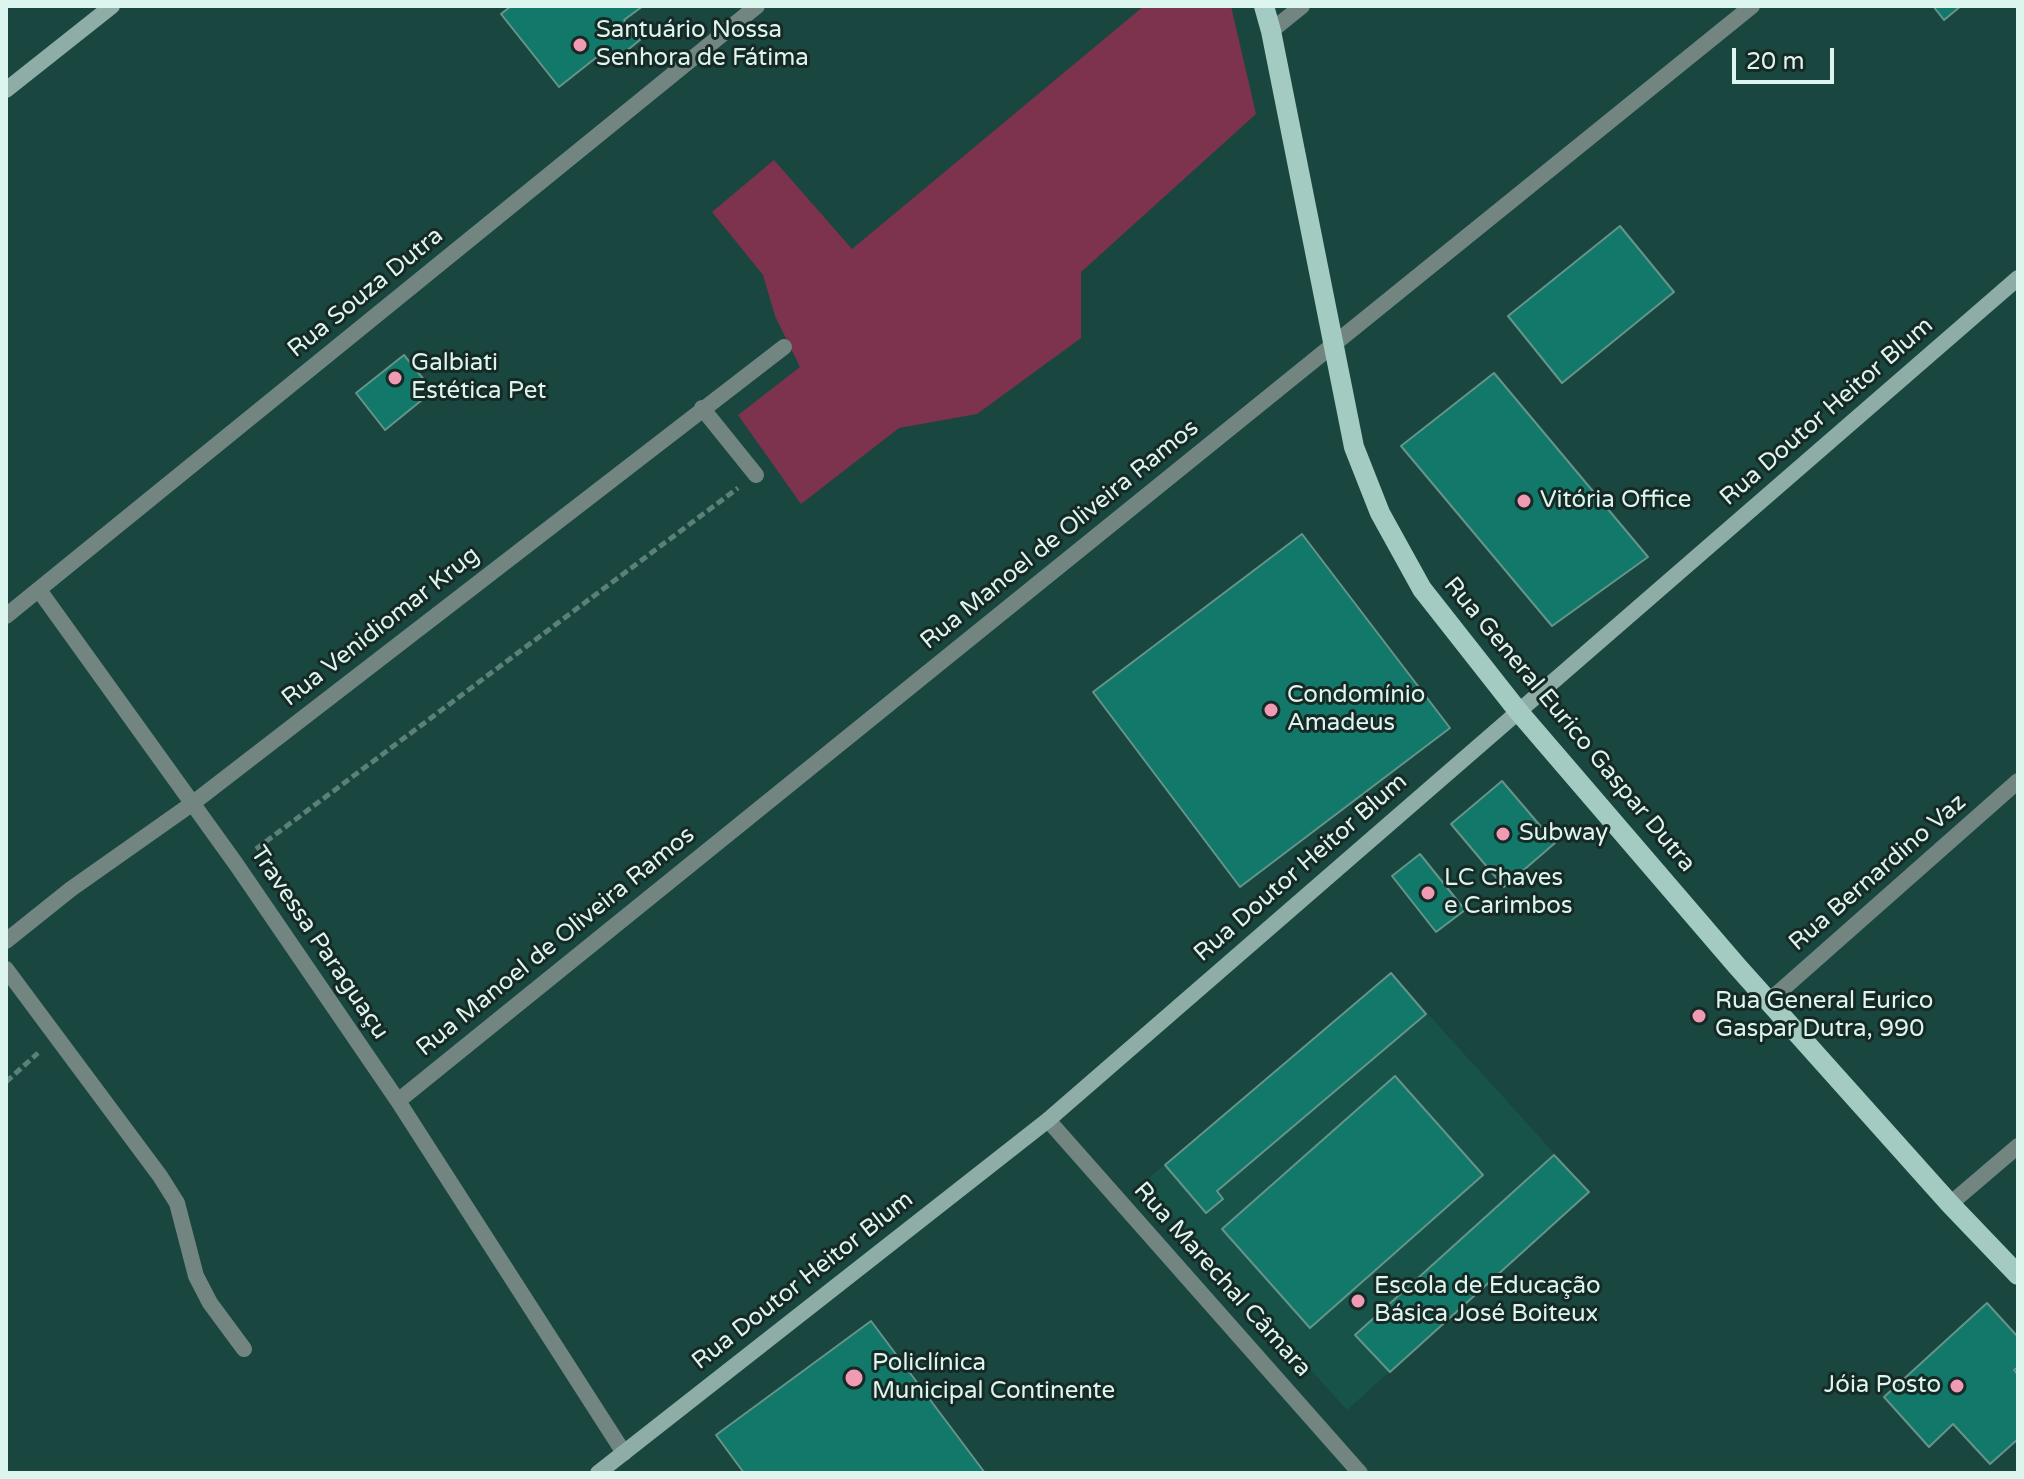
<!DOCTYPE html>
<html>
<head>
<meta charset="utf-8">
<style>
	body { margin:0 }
	#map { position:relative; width:2024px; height:1479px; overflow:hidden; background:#19473f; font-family:"Varela Round",sans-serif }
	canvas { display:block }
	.frame { position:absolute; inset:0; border:8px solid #ddf5ef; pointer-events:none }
	.scale { position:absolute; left:1732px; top:48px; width:102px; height:36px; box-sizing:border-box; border:4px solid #ddf5ef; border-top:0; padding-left:10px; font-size:24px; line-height:28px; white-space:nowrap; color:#ddf5ef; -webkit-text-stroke:6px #162925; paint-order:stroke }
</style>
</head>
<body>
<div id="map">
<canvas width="2024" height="1479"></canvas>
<div class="frame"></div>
<div class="scale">20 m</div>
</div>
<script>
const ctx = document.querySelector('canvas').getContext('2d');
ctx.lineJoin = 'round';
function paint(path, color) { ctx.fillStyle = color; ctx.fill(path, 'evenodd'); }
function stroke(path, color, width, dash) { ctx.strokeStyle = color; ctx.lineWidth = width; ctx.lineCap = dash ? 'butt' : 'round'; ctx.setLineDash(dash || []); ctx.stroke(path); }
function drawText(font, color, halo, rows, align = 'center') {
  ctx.font = font + ' "Varela Round",sans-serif'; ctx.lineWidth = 6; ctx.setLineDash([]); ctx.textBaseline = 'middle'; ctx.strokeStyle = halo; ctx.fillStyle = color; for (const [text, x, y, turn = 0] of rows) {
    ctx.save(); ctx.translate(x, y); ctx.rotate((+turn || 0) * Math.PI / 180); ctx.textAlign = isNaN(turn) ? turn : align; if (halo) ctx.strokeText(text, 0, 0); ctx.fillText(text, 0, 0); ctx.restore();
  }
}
const built = new Path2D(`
	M1391 973 1589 1192 1347 1410 1143 1183Z`);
const green = new Path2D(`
	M1144 6H1231L1256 114 1081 272V338L977 414 899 428 801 504 738 415 800 367 775 316 763 275 712 212 774 160 852 249Z`);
const building = new Path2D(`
	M511 6H643L624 20 640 40 615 60 607 49 559 87 501 14Z
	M1933 6H1961L1944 20Z
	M1620 226 1674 292 1562 383 1508 316Z
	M404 355 433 391 385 430 356 393Z
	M1494 373 1648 557 1552 626 1401 446Z
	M1302 534 1450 728 1240 887 1093 692Z
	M1502 781 1555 843 1504 887 1451 824Z
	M1420 854 1465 910 1436 932 1392 876Z
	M1391 973 1426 1014 1217 1191 1223 1199 1206 1213 1165 1165Z
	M1395 1076 1483 1175 1310 1328 1222 1229Z
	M1554 1155 1589 1192 1390 1372 1355 1335Z
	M1987 1303 2018 1337V1367L2014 1370 2018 1375V1439L1990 1464 1953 1424 1929 1447 1884 1397Z
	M871 1321 985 1473H744L716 1435Z`);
const path = new Path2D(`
	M256 849 738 488
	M6 1082 38 1053`);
const lane = new Path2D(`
	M1271 31 1302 6
	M702 408 756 475`);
const street = new Path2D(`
	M39 590 236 864 398 1101 624 1453
	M6 616 757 6
	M6 941 71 889 193 803 784 347
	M6 969 160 1176 177 1203 196 1276 210 1303 244 1349
	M1769 1001 2018 781
	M398 1101 1752 6
	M1048 1120 1360 1473
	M1950 1204 2018 1146`);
const secondary = new Path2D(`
	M6 90 112 6
	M598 1473 1048 1120 2018 278`);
const primary = new Path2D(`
	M1264 6 1271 31 1354 447 1380 513 1422 589 1518 711 1737 966 1950 1204 2018 1275`);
const markers = [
	[580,45,8,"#f09ab4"],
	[395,378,8,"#f09ab4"],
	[1524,501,8,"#f09ab4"],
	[1271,710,8,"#f09ab4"],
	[1503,834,8,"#f09ab4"],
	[1428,893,8,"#f09ab4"],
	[1699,1016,8,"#f09ab4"],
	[1358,1301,8,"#f09ab4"],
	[854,1378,10,"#f09ab4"],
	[1957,1386,8,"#f09ab4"]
];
const poiNames = [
	["Santuário Nossa",596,31],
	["Senhora de Fátima",596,59],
	["Galbiati",411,364],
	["Estética Pet",411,392],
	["Vitória Office",1540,501],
	["Condomínio",1287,696],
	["Amadeus",1287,724],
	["Subway",1519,834],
	["LC Chaves",1444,879],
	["e Carimbos",1444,907],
	["Rua General Eurico",1715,1002],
	["Gaspar Dutra, 990",1715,1030],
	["Escola de Educação",1374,1287],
	["Básica José Boiteux",1374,1315],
	["Policlínica",872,1364],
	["Municipal Continente",872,1392],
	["Jóia Posto",1941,1386,"right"]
];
const streetNames = [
	["Rua Souza Dutra",366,293,-39],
	["Rua Doutor Heitor Blum",1827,412,-41],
	["Rua Manoel de Oliveira Ramos",1060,535,-39],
	["Rua Venidiomar Krug",381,627,-38],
	["Rua General Eurico Gaspar Dutra",1569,725,50],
	["Rua Doutor Heitor Blum",1301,868,-41],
	["Rua Bernardino Vaz",1878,873,-41],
	["Rua Manoel de Oliveira Ramos",556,942,-39],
	["Travessa Paraguaçu",319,943,56],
	["Rua Marechal Câmara",1222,1280,48],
	["Rua Doutor Heitor Blum",803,1281,-38]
];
paint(built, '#185349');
paint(green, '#7d324d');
paint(building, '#11786a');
stroke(building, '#66948a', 2);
stroke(path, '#5a8079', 5, [8, 4]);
stroke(lane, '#728581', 16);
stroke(street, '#728581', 16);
stroke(secondary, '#8eada6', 16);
stroke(primary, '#a3cbc2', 20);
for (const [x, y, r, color] of markers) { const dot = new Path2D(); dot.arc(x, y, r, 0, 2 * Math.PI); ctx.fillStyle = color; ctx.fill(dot); stroke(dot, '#162925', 3); }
drawText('24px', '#ddf5ef', '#162925', poiNames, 'left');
drawText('24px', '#ddf5ef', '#162925', streetNames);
</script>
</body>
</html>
